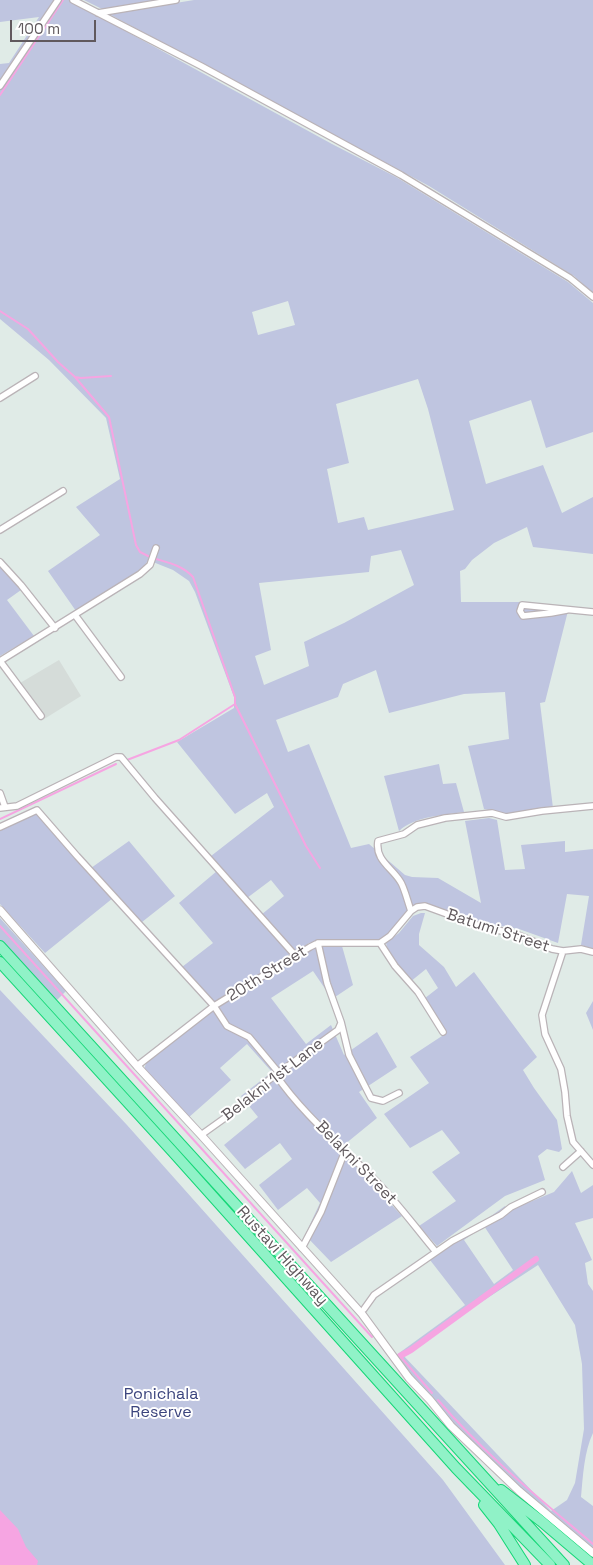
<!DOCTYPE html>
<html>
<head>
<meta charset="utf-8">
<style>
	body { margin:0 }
	#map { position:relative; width:593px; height:1565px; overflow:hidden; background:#e0ebe7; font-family:"Space Grotesk",sans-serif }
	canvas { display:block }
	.scale { position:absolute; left:10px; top:20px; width:86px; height:22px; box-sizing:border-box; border:2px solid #60595d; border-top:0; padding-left:6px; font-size:15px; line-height:18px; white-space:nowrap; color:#60595d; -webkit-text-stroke:4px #fff; paint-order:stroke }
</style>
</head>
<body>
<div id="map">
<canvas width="593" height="1565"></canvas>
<div class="scale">100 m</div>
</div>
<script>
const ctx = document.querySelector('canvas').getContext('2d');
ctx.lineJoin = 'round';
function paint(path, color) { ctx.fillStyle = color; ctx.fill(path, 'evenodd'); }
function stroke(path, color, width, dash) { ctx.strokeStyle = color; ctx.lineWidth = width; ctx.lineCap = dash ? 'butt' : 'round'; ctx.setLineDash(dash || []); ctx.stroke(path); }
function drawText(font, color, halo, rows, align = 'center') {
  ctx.font = font + ' "Space Grotesk",sans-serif'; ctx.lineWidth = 4; ctx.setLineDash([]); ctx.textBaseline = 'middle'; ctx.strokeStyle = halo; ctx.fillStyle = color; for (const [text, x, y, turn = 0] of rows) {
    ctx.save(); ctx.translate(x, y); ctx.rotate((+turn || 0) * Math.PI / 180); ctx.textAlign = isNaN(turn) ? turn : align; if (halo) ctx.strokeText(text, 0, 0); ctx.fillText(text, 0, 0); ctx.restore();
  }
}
const industrial = new Path2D(`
	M59 660 81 696 41 721 15 686Z`);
const green = new Path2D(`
	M0 0H69L332 144 396 177 568 282 593 303V432L546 448 531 400 469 421 486 484 543 465 562 513 593 497V554L533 547 527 527 494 543 472 560 465 569 460 571 461 602H528L569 607 545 702 540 703 553 808 507 814 484 809 468 746 509 739 505 692 464 694 389 713 376 670 343 684 338 697 276 720 288 752 309 744 351 848 369 844 405 875 412 877 438 878 481 903 465 821 489 818 497 820 505 870 525 869 521 845 565 841V852L593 849V949L581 945 589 896 567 894 558 943 519 929 476 922 436 909 416 906 391 932 379 941H320L309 943 295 952 261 915 284 896 271 880 247 898 211 856 274 807 267 793 235 814 177 742 234 708V697L195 592 189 581 173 570 148 560C144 573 90 602 76 611L48 571 100 535 76 507 120 479 106 418 49 360 0 319V64L9 63 39 17 0 22ZM288 301 295 325 258 335 252 312ZM418 379 428 409 454 510 368 530 364 517 338 523 327 469 349 463 336 404ZM401 550 414 585 344 623 304 642 309 666 264 685 255 656 271 650 259 583 369 572 371 556Z
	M84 0H157L102 9Z
	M194 0H593V293L574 276 429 186 109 14Z
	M0 567 21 590 7 600 34 636 0 656Z
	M439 764 443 784 456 783 464 812C444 815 415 816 399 831L384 776Z
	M31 813 39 814 113 898 45 953 0 904V829Z
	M129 841 175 896 142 922 91 868Z
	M217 871 290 954 216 1004 182 967 213 943 179 903Z
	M421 913H425L419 934V945L444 967 456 987 474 972 537 1057 523 1070 534 1088 557 1120 562 1149 559 1152 547 1149 538 1156 545 1180 505 1196 437 1246 419 1226 456 1201 432 1172 460 1153 442 1130 410 1148 384 1114 429 1083 410 1057 442 1036 420 1002 438 988 426 969 410 982 388 950 386 943 399 933 413 916Z
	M0 918 66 991 56 1001 0 941Z
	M319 946H342L353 985 332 999 313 971 271 998 306 1044 331 1025 344 1055 377 1032 397 1067 359 1092 377 1118 339 1149 402 1216 331 1262 305 1235 320 1203 307 1188 278 1210 259 1185 292 1159 280 1143 245 1169 224 1145 258 1117 241 1096 272 1072 247 1044 220 1068 231 1080 188 1118 144 1070 146 1063 218 1006 290 961Z
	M0 990 127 1125 443 1480 505 1565H0Z
	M593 1001V1030L586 1013Z
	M572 1171 581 1193 593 1185V1218L575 1223 592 1260 585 1263 588 1284 593 1291V1433C584 1452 583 1476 581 1497L593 1506V1548C568 1528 543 1508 519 1487 475 1446 432 1403 395 1356L465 1305 430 1260 505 1206 508 1211 554 1192ZM484 1226 513 1270 494 1284 464 1240ZM538 1265 575 1325 582 1364 584 1429 575 1483 567 1500 551 1511 402 1354Z`);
const water = new Path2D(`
	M0 1510 18 1529 26 1547 38 1561 37 1565H0Z`);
const stream = new Path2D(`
	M0 95 63 0
	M0 311 28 329 58 362 75 377 81 378 111 376
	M75 377 109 417 136 545 140 552 150 557
	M156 559C170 563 183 566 193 577L235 697V704
	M127 760 179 740 235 704 306 846 320 868
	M0 819 116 764
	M0 926 372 1337
	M400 1356 432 1393
	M438 1400C484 1454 539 1498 593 1544`);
const canal = new Path2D(`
	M400 1356 411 1350 536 1259`);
const minor = new Path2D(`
	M73 0 201 66 401 175 570 278 593 297
	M98 13 176 0
	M0 86 58 0
	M0 398 35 376
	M0 530 63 491
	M0 562 21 585 55 628
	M567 610 551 613 523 616 520 611 522 605 593 612
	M75 615 121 677
	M0 661 140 574 150 565 156 548
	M0 661 41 716
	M0 793 5 807
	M0 808 17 806 116 757H121L155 798 293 953 298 955
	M0 827 37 810 77 856 214 1006 227 1026 249 1037 279 1073
	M411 911C408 903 404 886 400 881 391 867 375 860 378 841L404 834 417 825 445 818 492 813 506 817 542 811 593 806
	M318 943 327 983 341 1022 349 1055 371 1098 383 1101 399 1093
	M380 943 395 966 418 992 443 1032
	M563 951 542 1015 545 1034 561 1069 565 1092 567 1116 573 1142 593 1165
	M137 1066 214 1006 310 947 318 943H380L390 936 411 911 417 907 425 906 477 925 518 935 552 949 563 951 581 949 593 952
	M276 1075C301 1112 339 1144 371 1176 395 1199 415 1227 436 1252
	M201 1135 229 1115 270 1079 338 1030 341 1023
	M563 1167 581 1151
	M302 1248 321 1212 345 1151
	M364 1309 374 1295 452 1241 501 1215 511 1207 542 1192`);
const tertiary = new Path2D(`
	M0 910 137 1066 201 1135 362 1314 409 1378 430 1400 451 1426 519 1491 593 1553`);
const motorway = new Path2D(`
	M0 946 564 1565
	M0 962 173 1152 456 1468 550 1565
	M501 1490 541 1521 593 1565
	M484 1505 499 1524 525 1565`);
const streetNames = [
	["Batumi Street",498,931,18],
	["20th Street",267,974,-32],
	["Belakni 1st Lane",273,1080,-38],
	["Belakni Street",356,1163,46],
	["Rustavi Highway",282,1256,48]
];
const parkNames = [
	["Ponichala",161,1395],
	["Reserve",161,1413]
];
paint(industrial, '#d5dcd9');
paint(green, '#bfc5e0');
paint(water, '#f6a5e2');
stroke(stream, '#f6a5e2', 2);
stroke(canal, '#f6a5e2', 6);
stroke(minor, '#bab3b7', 8);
stroke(tertiary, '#bab3b7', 9);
stroke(motorway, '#15d777', 12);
stroke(minor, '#fff', 5.5);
stroke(tertiary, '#fff', 7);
stroke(motorway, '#90f2c7', 10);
drawText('16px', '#60595d', '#fff', streetNames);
drawText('16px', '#3b447d', '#fff', parkNames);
</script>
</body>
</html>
